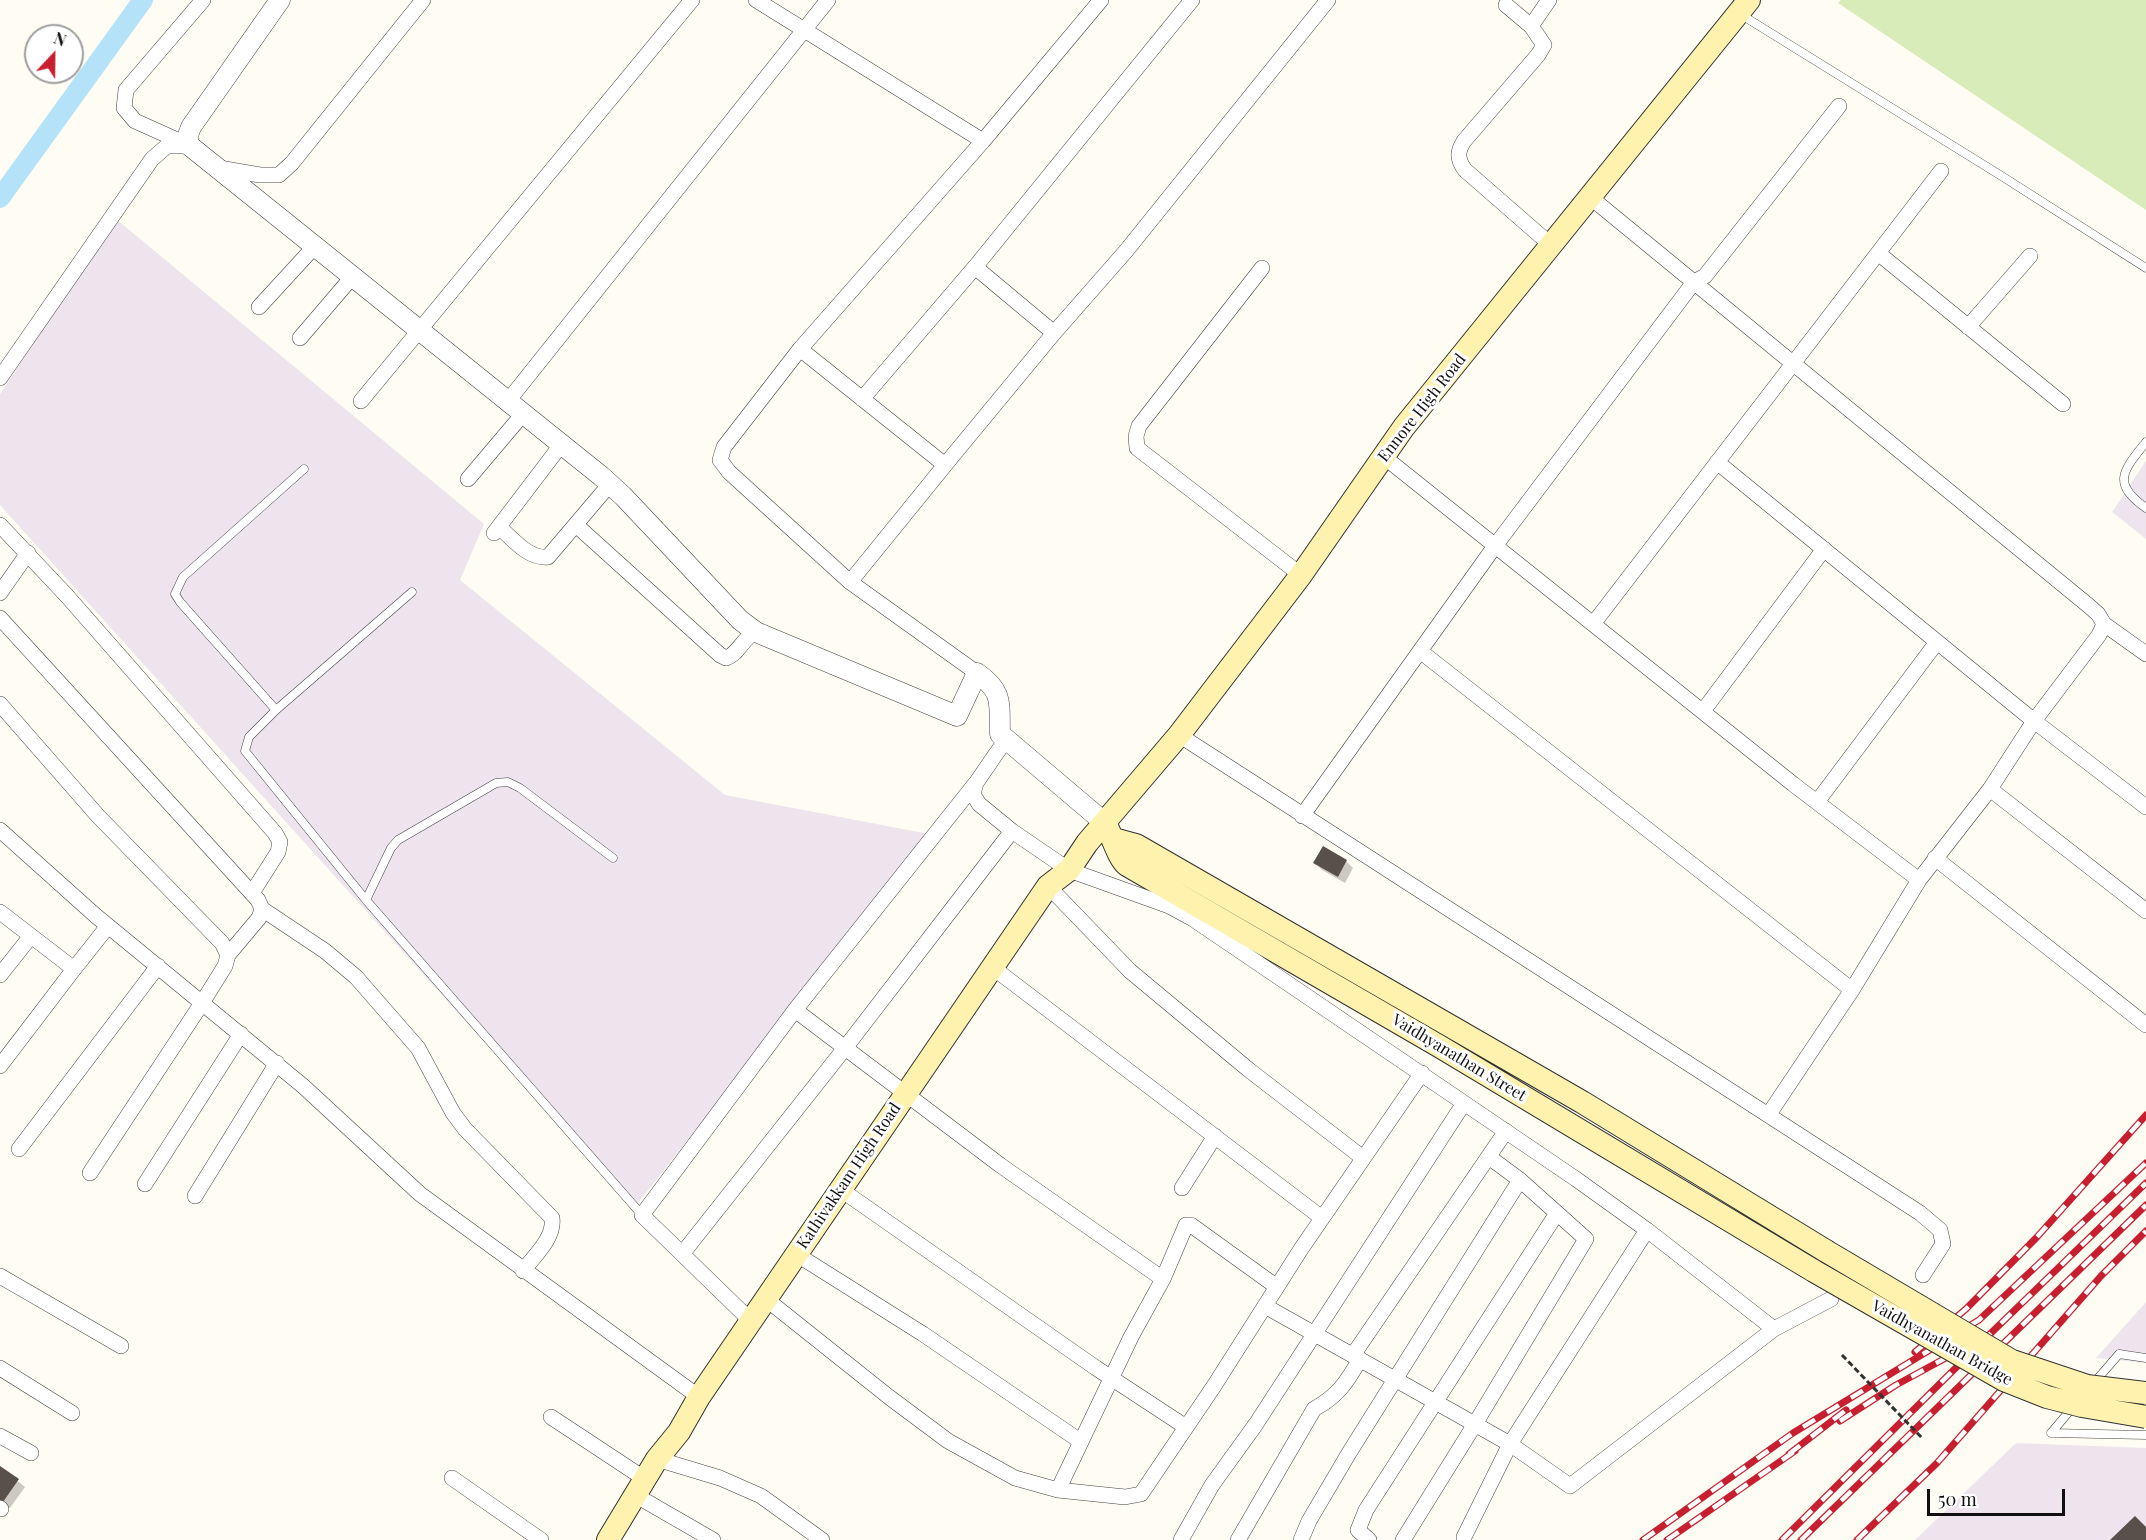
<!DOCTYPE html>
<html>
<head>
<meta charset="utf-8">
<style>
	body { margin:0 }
	#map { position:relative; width:2146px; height:1540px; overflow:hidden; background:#fffcf3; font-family:"Playfair Display",serif }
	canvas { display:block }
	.north { position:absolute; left:24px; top:24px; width:60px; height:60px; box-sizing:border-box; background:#fff; border:2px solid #9f9f9f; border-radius:50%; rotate:22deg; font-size:16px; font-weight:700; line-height:24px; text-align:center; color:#101010 }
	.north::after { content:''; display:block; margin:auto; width:21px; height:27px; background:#c81f30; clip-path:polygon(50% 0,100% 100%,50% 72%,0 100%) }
	.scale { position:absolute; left:1927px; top:1489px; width:138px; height:27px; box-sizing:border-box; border:3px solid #101010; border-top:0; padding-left:8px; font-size:18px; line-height:21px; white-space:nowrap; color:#101010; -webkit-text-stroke:4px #fff; paint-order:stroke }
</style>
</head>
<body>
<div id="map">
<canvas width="2146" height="1540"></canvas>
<div class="north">N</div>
<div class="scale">50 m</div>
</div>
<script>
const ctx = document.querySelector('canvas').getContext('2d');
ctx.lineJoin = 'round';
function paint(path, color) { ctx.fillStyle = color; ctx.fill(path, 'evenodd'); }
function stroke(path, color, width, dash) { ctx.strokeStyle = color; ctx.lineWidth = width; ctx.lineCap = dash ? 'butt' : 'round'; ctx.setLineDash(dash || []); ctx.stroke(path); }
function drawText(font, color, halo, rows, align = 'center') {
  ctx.font = font + ' "Playfair Display",serif'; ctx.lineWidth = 6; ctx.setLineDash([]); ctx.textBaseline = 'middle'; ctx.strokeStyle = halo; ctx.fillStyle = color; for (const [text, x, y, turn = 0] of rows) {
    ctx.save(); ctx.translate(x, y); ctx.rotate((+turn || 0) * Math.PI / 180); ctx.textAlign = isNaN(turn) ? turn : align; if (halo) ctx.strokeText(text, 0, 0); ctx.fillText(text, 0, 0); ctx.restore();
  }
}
const industrial = new Path2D(`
	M116 219 484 524 460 580 725 795 929 834 634 1208 0 505V394Z
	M2146 461V539L2112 512Z
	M2146 1302V1363L2096 1358Z
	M2016 1443 2146 1448V1540H1915Z`);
const green = new Path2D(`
	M1841 0H2146V210L1838 3Z`);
const shadow = new Path2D(`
	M1323 848 1346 861 1353 868 1345 883 1322 870 1315 863Z
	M0 1467 25 1487 10 1508 0 1501Z`);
const canal = new Path2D(`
	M0 198 143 0`);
const building = new Path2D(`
	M1323 846 1347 860 1338 877 1313 863Z
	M0 1466 19 1479 3 1502 0 1500Z
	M2135 1516 2146 1527V1540H2110Z`);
const service = new Path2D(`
	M1740 14 2000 175 2146 268
	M2146 442C2123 471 2111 483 2146 508
	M304 469 183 577 175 594 180 602 276 710 249 737 245 751 366 900 642 1215
	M276 710 412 592
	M366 900 391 848 398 840 496 783 508 782 520 788 613 858
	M2093 1384 2119 1354 2146 1358
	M2051 1433 2073 1407
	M2051 1433 2146 1435`);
const minor = new Path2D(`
	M756 0 983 141 1101 0
	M1506 5 1531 26 1544 45 1538 55 1464 141C1457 152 1457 159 1465 170L1551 245
	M1531 26 1549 0
	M184 143 135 121 124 108 126 90 203 0
	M219 168 260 175H279L292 163 423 0
	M1878 253 2063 404
	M975 267 1054 333 1126 251 1328 0
	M1262 268 1139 426 1136 436 1137 448 1301 575
	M259 307 316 245
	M1968 327 2030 256
	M300 338 353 276
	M800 349 945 465 850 582 977 673
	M0 378 152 159 167 146H190
	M862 399 975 267 1192 0
	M361 401 692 0
	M508 401 828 0
	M1383 456 1793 784 1919 880 1990 789 2034 721 2099 635 2104 624 2098 614 2089 606 1590 197
	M1717 462 2034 721 2146 807
	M945 465 1054 333
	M468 479 523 414
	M0 525 67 596 275 833 280 842 278 852 252 893
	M576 525 720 655 726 658C739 654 742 638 756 632
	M499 527C513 539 528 559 548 557L610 484
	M494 533 561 445
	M850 582 729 472 720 460 724 447 800 349 983 141
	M0 593 28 553
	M0 618 258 900 262 909 259 918 228 955
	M1593 624 1941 171
	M2104 624 2146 654
	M1420 651 1852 990
	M0 704 98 816 222 943 228 955 225 966 202 1003 90 1173
	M1703 711 1824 549
	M1179 735 1920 1213 1940 1230 1943 1244 1923 1275
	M1007 738 976 783 973 794 979 804 1012 831 1069 870 1169 906 1193 919 1576 1179 1647 1230 1774 1329
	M1990 789 2146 911
	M1817 802 1937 642
	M1302 816 1495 546 1694 282 1705 276 1839 106
	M0 830 96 916 303 1086 420 1194 699 1397
	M1935 858 2146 1025
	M1048 886 1130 971 1249 1070 1363 1158
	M262 909 325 951 356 977 418 1048 453 1113 465 1129 552 1218C555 1238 534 1256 523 1271
	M0 912 74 969 108 926
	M992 967 1322 1218
	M0 975 31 936
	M795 1010 1000 1165 1163 1279
	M0 1066 74 969
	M1769 1114 1852 990 1919 880
	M19 1149 158 966
	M145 1184 241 1034
	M1182 1188 1215 1136
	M840 1189 1096 1368 1186 1427
	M195 1196 277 1063
	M682 1254 845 1048 1012 831
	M796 1254 923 1334 1080 1441
	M0 1276 121 1346
	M766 1299 889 1397 948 1441 1015 1478 1058 1490 1125 1497 1141 1494 1214 1386 1301 1249 1422 1073
	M1265 1306 1510 1444 1647 1230
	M751 1321 642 1215 795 1010 975 784
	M1353 1355 1506 1131
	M0 1368 72 1413
	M551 1417 645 1479
	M0 1436 31 1453
	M657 1459 720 1478 761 1496 822 1540
	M452 1478 541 1540
	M1058 1490 1131 1337 1163 1279 1186 1225H1191L1277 1287
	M635 1495 713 1540
	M0 1508 1 1509
	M1464 1537 1510 1444 1570 1486 1774 1329 1831 1299
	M1181 1540 1212 1485 1256 1424 1464 1103
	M1238 1540 1314 1409C1338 1396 1347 1382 1360 1359
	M1301 1540 1309 1521 1349 1453 1520 1180
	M1369 1540 1358 1530 1366 1510 1557 1213
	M1403 1540 1475 1424 1586 1239 1520 1180 1489 1157`);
const tertiary = new Path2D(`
	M280 0 191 127 187 138 190 146 601 476 623 496 740 620 756 632 957 716 977 673C1004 692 999 703 1000 734L1105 823`);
const secondary = new Path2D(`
	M1105 823C1112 835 1118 858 1127 865L1439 1046 1814 1271
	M1114 839 1136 845 1582 1102 1826 1251
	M608 1540 657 1459 679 1432 699 1397 1048 886 1069 870 1087 843 1179 735 1301 575 1404 427 1749 0`);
const rail = new Path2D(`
	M1915 1352 1966 1309 2037 1237 2146 1115
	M1840 1421 1896 1385 1977 1341
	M1789 1454 1846 1410
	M1643 1540 1793 1433 1979 1320 2146 1163
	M1667 1540 1795 1451
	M1782 1540 1990 1334 2146 1183
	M1801 1540 2146 1205
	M1857 1540 1937 1463 2101 1276 2146 1231`);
const pathBridge = new Path2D(`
	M1842 1355 1922 1438`);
const secondaryBridge = new Path2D(`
	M1826 1251 2012 1361 2087 1386 2146 1393
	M1814 1271 2004 1380 2047 1397 2082 1406 2146 1417`);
const streetNames = [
	["Ennore High Road",1422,408,-52],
	["Vaidhyanathan Street",1459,1058,31],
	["Kathivakkam High Road",849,1176,-56],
	["Vaidhyanathan Bridge",1942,1343,29]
];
paint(industrial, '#ede4ee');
paint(green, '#d7ecb9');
paint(shadow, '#0003');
stroke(canal, '#b4e3f9', 20);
paint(building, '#59504b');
stroke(service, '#434343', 9);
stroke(minor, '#434343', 16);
stroke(tertiary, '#434343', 21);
stroke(secondary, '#323232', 24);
stroke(service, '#fff', 8);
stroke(minor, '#fff', 15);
stroke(tertiary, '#fff', 20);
stroke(secondary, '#fff2ae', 22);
stroke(rail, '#c81f30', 7);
stroke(rail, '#fff', 4.5, [14]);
stroke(secondaryBridge, '#323232', 24, []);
stroke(pathBridge, '#323232', 3, [6, 3]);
stroke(secondaryBridge, '#fff2ae', 22);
drawText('16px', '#101010', '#fff', streetNames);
</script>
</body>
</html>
